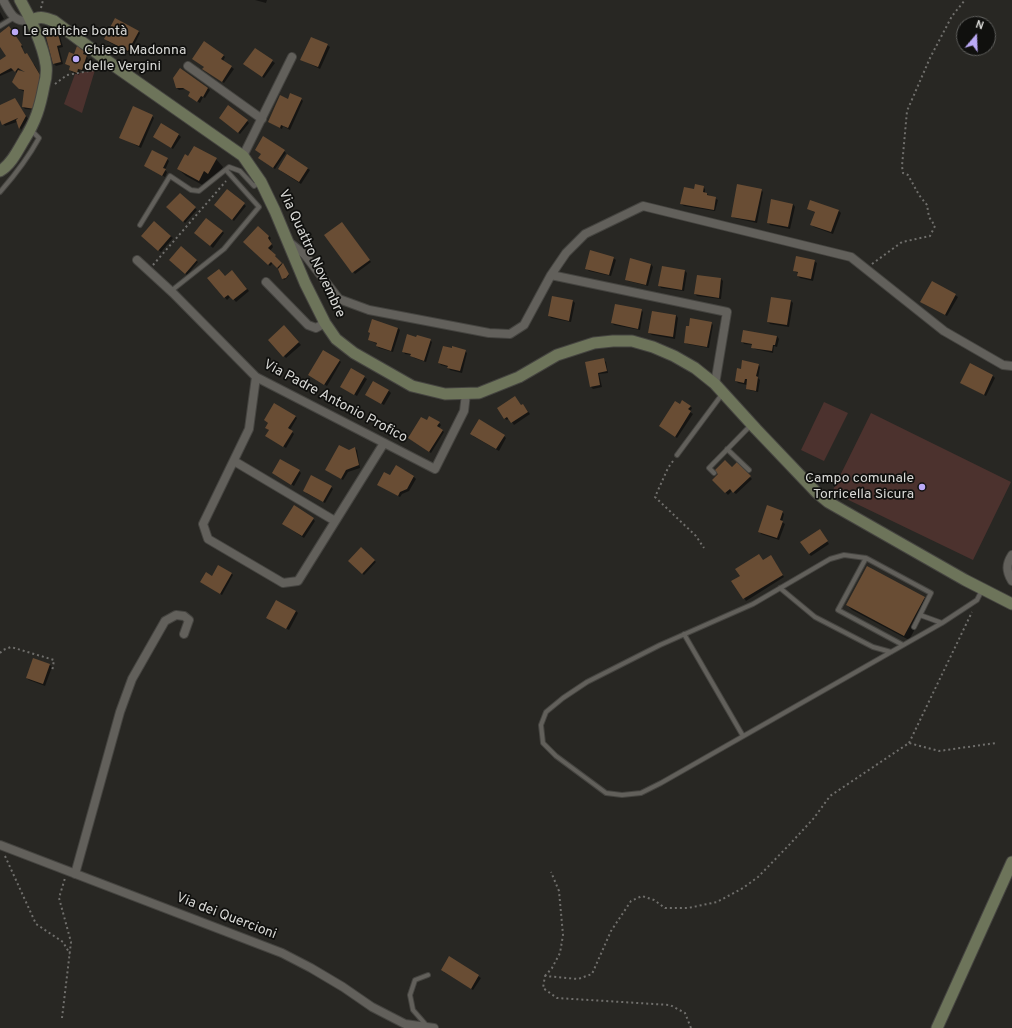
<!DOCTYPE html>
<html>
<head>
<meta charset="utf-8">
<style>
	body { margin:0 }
	#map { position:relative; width:1012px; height:1028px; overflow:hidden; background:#282723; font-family:Overpass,sans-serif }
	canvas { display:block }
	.north { position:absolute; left:956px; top:16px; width:40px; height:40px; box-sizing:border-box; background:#10100e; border:1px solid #60605e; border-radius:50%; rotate:19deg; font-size:11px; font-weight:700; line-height:16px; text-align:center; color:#d8d8d5 }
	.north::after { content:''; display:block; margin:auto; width:14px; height:18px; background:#bbaaf6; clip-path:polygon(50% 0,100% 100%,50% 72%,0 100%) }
</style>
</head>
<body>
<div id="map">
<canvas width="1012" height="1028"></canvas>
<div class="north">N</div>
</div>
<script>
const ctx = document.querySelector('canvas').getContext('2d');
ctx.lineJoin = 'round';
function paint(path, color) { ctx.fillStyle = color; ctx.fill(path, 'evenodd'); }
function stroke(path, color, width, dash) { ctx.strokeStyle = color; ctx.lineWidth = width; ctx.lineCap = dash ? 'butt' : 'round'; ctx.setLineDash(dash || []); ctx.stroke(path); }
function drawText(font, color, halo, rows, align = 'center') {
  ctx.font = font + ' Overpass,sans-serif'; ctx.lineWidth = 3.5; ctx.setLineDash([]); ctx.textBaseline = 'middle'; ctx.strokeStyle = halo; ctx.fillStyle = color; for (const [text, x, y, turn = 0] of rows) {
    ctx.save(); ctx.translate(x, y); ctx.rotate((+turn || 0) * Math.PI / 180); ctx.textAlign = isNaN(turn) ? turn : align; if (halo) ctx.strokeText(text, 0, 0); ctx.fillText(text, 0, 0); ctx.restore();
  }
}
const green = new Path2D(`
	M95 70 82 113 64 104 75 74Z
	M824 402 848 413 824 461 801 450Z
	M871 413 1011 482 973 560 832 492Z`);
const shadow = new Path2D(`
	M255 0H267L266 3Z
	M0 12 4 19 0 21Z
	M11 30 23 47 22 48 26 55V71L18 69 25 74 34 64 42 78 37 110 25 109 23 107 25 92 19 89 17 73 14 70 0 76V61L8 56 0 45V34Z
	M57 31 59 33 63 47 59 48 63 64 56 66 54 64Z
	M138 31 140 33 130 53 107 41Z
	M327 45 330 47 320 69 302 60Z
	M84 50 86 52 85 56 88 58 84 72 80 70 79 75 72 72 70 70 71 67 66 64 75 55Z
	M223 55 225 57 223 61 234 69 224 83 206 71Z
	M272 61 275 63 264 78 247 66Z
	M177 88H208L210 90 205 98 203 97 200 103 191 98V92L186 89 179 90Z
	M15 99 28 119 21 130 17 122 5 126 0 118V106Z
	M301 99 303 101 290 130 283 126 282 129 269 122 288 100Z
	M152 116 154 118 141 148 120 137Z
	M222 120 247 121 249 123 240 134Z
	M179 135 181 137 173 149 154 137Z
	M284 151 286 153 275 169 262 160V154Z
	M288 156 310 170 301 184 281 171Z
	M189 158 216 159 223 167 216 180 211 178 206 187 186 176 178 169Z
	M167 159 169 161 165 170 167 172 165 177 145 166Z
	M703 187 705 189V193L718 200 715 211 684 206 681 204 695 190Z
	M761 190 763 192 757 223 734 218 732 216Z
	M228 191 246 206 234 221 217 207Z
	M180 194 197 210 185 223 168 207Z
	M793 204 795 207 790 229 770 225 768 222Z
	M808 209 839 211 841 213 833 234 814 227 812 225 816 213Z
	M154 222 173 238 161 252 143 236Z
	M344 225 371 262 355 274 325 235Z
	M222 231 224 233 213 248 197 235Z
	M269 236 271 238 270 240 273 247 270 251 277 258 276 259 284 265 289 275 287 278 284 280 279 269 273 263 270 266 245 242Z
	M181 247 198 262 187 275 170 260Z
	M613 258 616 260 611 276 589 271 586 268Z
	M814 261 817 263 813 281 800 278 798 276V273L794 271Z
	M651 264 653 267 648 286 628 281 626 279Z
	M662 267 685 271 687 273 684 291 661 288 659 285Z
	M234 273 249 291 236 302 231 296 227 300 209 279 225 277Z
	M698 276 721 279 723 281 721 299 697 296 695 294Z
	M955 295 958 297 947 316 924 304Z
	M573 301 575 303 571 322 551 318 549 316Z
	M791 301 793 303 789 327 770 324 768 322Z
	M641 310 643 312 640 330 614 325 612 323Z
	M676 315 678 318 675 339 652 335 649 333Z
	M711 323 713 325 709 348 687 344 685 342Z
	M284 327 301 345 286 358 269 340Z
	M398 328 400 330 393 352 379 348 377 346V344L369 340Z
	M777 336 779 339 777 347 774 346 773 353 755 349 752 347 753 345 744 344 742 341Z
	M417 338 430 340 432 342 426 362 414 358 412 355 405 354 403 351Z
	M465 351 467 353 462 373 450 370 448 367 441 365 439 363Z
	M339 360 341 362 327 386 309 375Z
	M604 360 606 362 608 373 599 374 602 387 593 389 591 387 586 363Z
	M758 364 760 367 758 378 760 380 758 392 749 390 747 388V385L738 383 736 381 741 370Z
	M351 369 367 379 357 396 341 387Z
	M993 376 995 378 986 396 961 383Z
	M389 391 391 393 384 405 366 395Z
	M523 405 530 414 514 425 509 418 507 420 504 418Z
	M680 405 690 406 692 408 690 412 693 414 677 438 660 426Z
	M295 416 297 418 290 430 294 434 286 448 269 438 270 431 267 428 269 424 265 420Z
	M427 422 439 423 441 425 439 428 444 432 431 453 409 438Z
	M473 436H504L506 438 499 451Z
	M355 448 357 450 360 468 348 472 343 480 326 470Z
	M737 464 752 479 736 494 732 491 728 495 714 480Z
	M299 471 301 473 294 486 273 473Z
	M391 476 414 477 416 479 409 491 402 494 400 497 378 485Z
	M331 487 333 489 325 503 306 493Z
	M782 512 784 514 782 522 785 524 779 540 761 534 759 531Z
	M313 519 315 521 304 538 286 526Z
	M820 531 829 544 811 556 809 554Z
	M362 548 376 562 364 575 350 561Z
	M773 559 784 577 746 601 733 581 763 561Z
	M231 573 233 575 222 595 202 582 213 577Z
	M924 598 929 603 909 640 852 610 847 605Z
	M296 611 298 613 289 630 269 620Z
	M50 665 52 667 45 686 29 680 27 678Z
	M449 958 481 978 473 990 444 972Z`);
const building = new Path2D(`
	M115 18 139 31 128 51 104 39Z
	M9 26 22 45 21 46 25 54 27 53 40 75 35 109 22 107 24 90 19 89 12 82 18 70 25 72 18 68 15 72 11 68 0 74V60L6 56 0 47V33Z
	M57 30 61 45 57 46 61 62 53 64 45 33Z
	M311 37 328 44 318 67 300 60Z
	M204 41 224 55 221 59 232 66 222 82 202 69 204 67 192 59Z
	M77 46 85 49 83 54 87 55 82 70 78 69 77 73 69 70 70 66 65 64 69 52 74 54Z
	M255 48 273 60 262 77 243 64Z
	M180 68 208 88 203 97 201 96 197 102 188 96 190 92 183 88H176L173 78Z
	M290 93 302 98 288 128 281 125 280 128 268 122 280 95 288 99Z
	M15 98 26 116 19 129 16 120 18 118 2 125 0 120V105Z
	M228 105 248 120 238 133 219 118Z
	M133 106 153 115 139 146 119 138Z
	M161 123 179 134 171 148 153 137Z
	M263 136 285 150 273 168 258 158 261 154 255 150Z
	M194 146 217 158 208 174 204 171 199 181 177 169 185 154 188 156Z
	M152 150 168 158 163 168 166 169 162 176 144 166Z
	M287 154 308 168 299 182 278 169Z
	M695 184 704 186 703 192 707 193V195L716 197 714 210 680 204 684 187 694 189Z
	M737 184 762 189 755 221 731 217Z
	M227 189 245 203 232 220 214 205Z
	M180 193 196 207 183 222 166 207Z
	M771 199 793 204 788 227 767 223Z
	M810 200 839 210 831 232 810 225 815 212 807 209Z
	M206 218 223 231 210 246 194 233Z
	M154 221 171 236 158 251 141 236Z
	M342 222 370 260 352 273 324 235Z
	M258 226 269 236 268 238 272 244 268 248 276 255 275 256 282 263 277 268 271 262 268 265 243 242Z
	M181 246 197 260 185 274 169 260Z
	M590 250 614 257 609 275 585 269Z
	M796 256 815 260 811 279 797 276 798 272 793 271Z
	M630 258 651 264 646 285 625 280Z
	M283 263 289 274 286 278 282 279 278 269Z
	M662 266 685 270 682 290 658 286Z
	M219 269 225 276 232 270 247 289 233 300 228 295 224 298 207 278Z
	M697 275 721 278 719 298 694 294Z
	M932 281 956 294 945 315 920 302Z
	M552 296 573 300 569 321 548 316Z
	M771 297 791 300 787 325 767 322Z
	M615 304 642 309 638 329 611 323Z
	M652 311 676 315 673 337 648 333Z
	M690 318 712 322 707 347 684 343 686 326H689Z
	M372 319 398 328 391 351 376 346 377 343 368 340 370 333 368 332Z
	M284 325 299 342 283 357 268 340Z
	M743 330 777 336 775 345H773L772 351 751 348 752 344 741 342Z
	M407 334 416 337 417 335 431 339 424 361 410 356 411 354 402 352Z
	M443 346 452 348V346L466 350 460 371 447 368 448 366 438 363Z
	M323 350 340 360 324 385 308 375Z
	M604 358 607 371 598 373 600 385 590 387 585 362Z
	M742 360 759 364 756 376 758 377 756 391 746 389 747 379H745L744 383 735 381 737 368 741 369Z
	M970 363 993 375 984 395 960 383Z
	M351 368 365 376 354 395 340 387Z
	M373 381 389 390 381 404 365 395Z
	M515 396 521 405 523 404 528 412 511 423 507 417 504 419 497 408Z
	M682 400 691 406 688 409 691 411 675 437 659 426 675 401 680 404Z
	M274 403 296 416 288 428 293 431 283 447 265 436 269 430 265 428 268 423 264 420Z
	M429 416 440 422 437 426 443 430 429 452 408 438 421 417 427 420Z
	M479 419 505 435 496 449 470 434Z
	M339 445 349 450 355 447 359 465 346 470 341 479 325 470Z
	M280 459 300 470 291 485 272 473Z
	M725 460 732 467 737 462 751 476 733 493 730 489 725 493 712 480 718 474 714 471Z
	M396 465 414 476 407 489 400 492 398 496 377 485 384 472 390 475Z
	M311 475 332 486 323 502 303 491Z
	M294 505 314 518 302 536 282 524Z
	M767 505 783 511 780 520 783 521 777 538 758 532Z
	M820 529 828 541 809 554 800 542Z
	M361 547 375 560 362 574 348 561Z
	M759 554 763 560 771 555 783 575 743 599 731 581 740 576 735 569Z
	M218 565 232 573 220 594 200 582 206 572 212 576Z
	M867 566 925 597 904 636 846 605Z
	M276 600 296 611 286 629 266 618Z
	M33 658 50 664 43 684 26 678Z
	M449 956 479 975 471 989 441 970Z`);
const path = new Path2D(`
	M41 8 43 0
	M55 84 67 75 95 70 100 68
	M872 264 902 242 930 236 935 226 929 217 927 205 919 195 908 175 903 173 902 166 907 111 930 58 952 16 965 0
	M153 265 226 181
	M673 461 668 468 655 497 696 536 704 548
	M0 653 3 650 11 647 54 660 52 672
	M909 743 972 612
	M5 856 36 924 63 942 70 954
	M545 976 552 968 560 953 563 935 559 891 551 872
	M62 1018 71 942 59 898 65 878
	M691 1028 685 1013 670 1005 557 998 543 988 545 976 578 979 592 974 611 931 631 901 642 896 654 900 665 908H688L717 902 743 888 758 877 790 844 814 818 830 796 909 743 939 751 996 743`);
const service = new Path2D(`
	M0 26 13 18
	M0 192C15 175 28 158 39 138L31 130
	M140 225 170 176 191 190 199 191 229 167 240 171 254 186 260 182
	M171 291 224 249 259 207 226 170
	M727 449 749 470
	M677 455 723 393
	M714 473 709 468 751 425
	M866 558 838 610 903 645
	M780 588 815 617 873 647 891 652
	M942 623 661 783 641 793 622 795 606 793 556 756 543 743 541 725 546 712 563 698 587 682 660 645 753 604 830 559 844 555 866 558 931 593 920 615 942 623 977 600 982 590
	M914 627 920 615
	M684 634 743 736
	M427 1026 413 1010 410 995 415 980 428 975`);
const minor = new Path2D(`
	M3 0C11 14 13 22 31 21
	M188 66 262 119
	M243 156 292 57
	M289 242 305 255 339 299 369 310 489 333 510 334 524 325 551 275
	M137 260 173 293 256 377 435 469 464 411 466 394
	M266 282 308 325 316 328 325 323
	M256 377 249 429 203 524 208 539 283 583 298 581 384 443
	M715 384 727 312 551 275 566 253 585 234 643 206 851 257 944 331 1003 365 1012 366
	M234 461 335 521
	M1012 555C1006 564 1006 571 1012 581
	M0 845 282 953 311 968 343 987 372 1007 405 1024 434 1028
	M75 874 120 712 132 679 165 621 176 615 184 616 189 620 184 634`);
const secondary = new Path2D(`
	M31 21C40 15 45 18 54 21L113 65 243 156 261 182 275 211 305 283 325 323 336 339 354 353 412 386 445 394 479 393 519 377 557 355 594 343 613 341H632L653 347 674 356 695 368 715 384 756 429 817 493 828 502 965 580 1012 604
	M0 171C11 165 18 150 24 140 36 121 40 107 44 86 46 79 47 72 46 65 43 45 30 17 20 0
	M937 1028 1012 862`);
const markers = [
	[15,32,4,"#bbaaf6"],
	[76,59,4,"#bbaaf6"],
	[922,487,4,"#bbaaf6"]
];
const poiNames = [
	["Le antiche bontà",23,32],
	["Chiesa Madonna",84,51],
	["delle Vergini",84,67],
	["Campo comunale",914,479,"right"],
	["Torricella Sicura",914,495,"right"]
];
const streetNames = [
	["Via Quattro Novembre",311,254,65],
	["Via Padre Antonio Profico",335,402,28],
	["Via dei Quercioni",226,917,21]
];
paint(green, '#4c322e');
paint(shadow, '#0007');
paint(building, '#694d34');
stroke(service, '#454440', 6);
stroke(minor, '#454440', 10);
stroke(secondary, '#454440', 13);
stroke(path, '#706f6c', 2, [2, 3]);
stroke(service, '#62605b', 4);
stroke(minor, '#62605b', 8);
stroke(secondary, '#6d745a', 11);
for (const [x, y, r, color] of markers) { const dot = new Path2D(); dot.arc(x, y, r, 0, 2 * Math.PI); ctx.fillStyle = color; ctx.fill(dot); stroke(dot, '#10100e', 1.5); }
drawText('14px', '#d8d8d5', '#10100e', poiNames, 'left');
drawText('14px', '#d8d8d5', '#10100e', streetNames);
</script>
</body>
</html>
